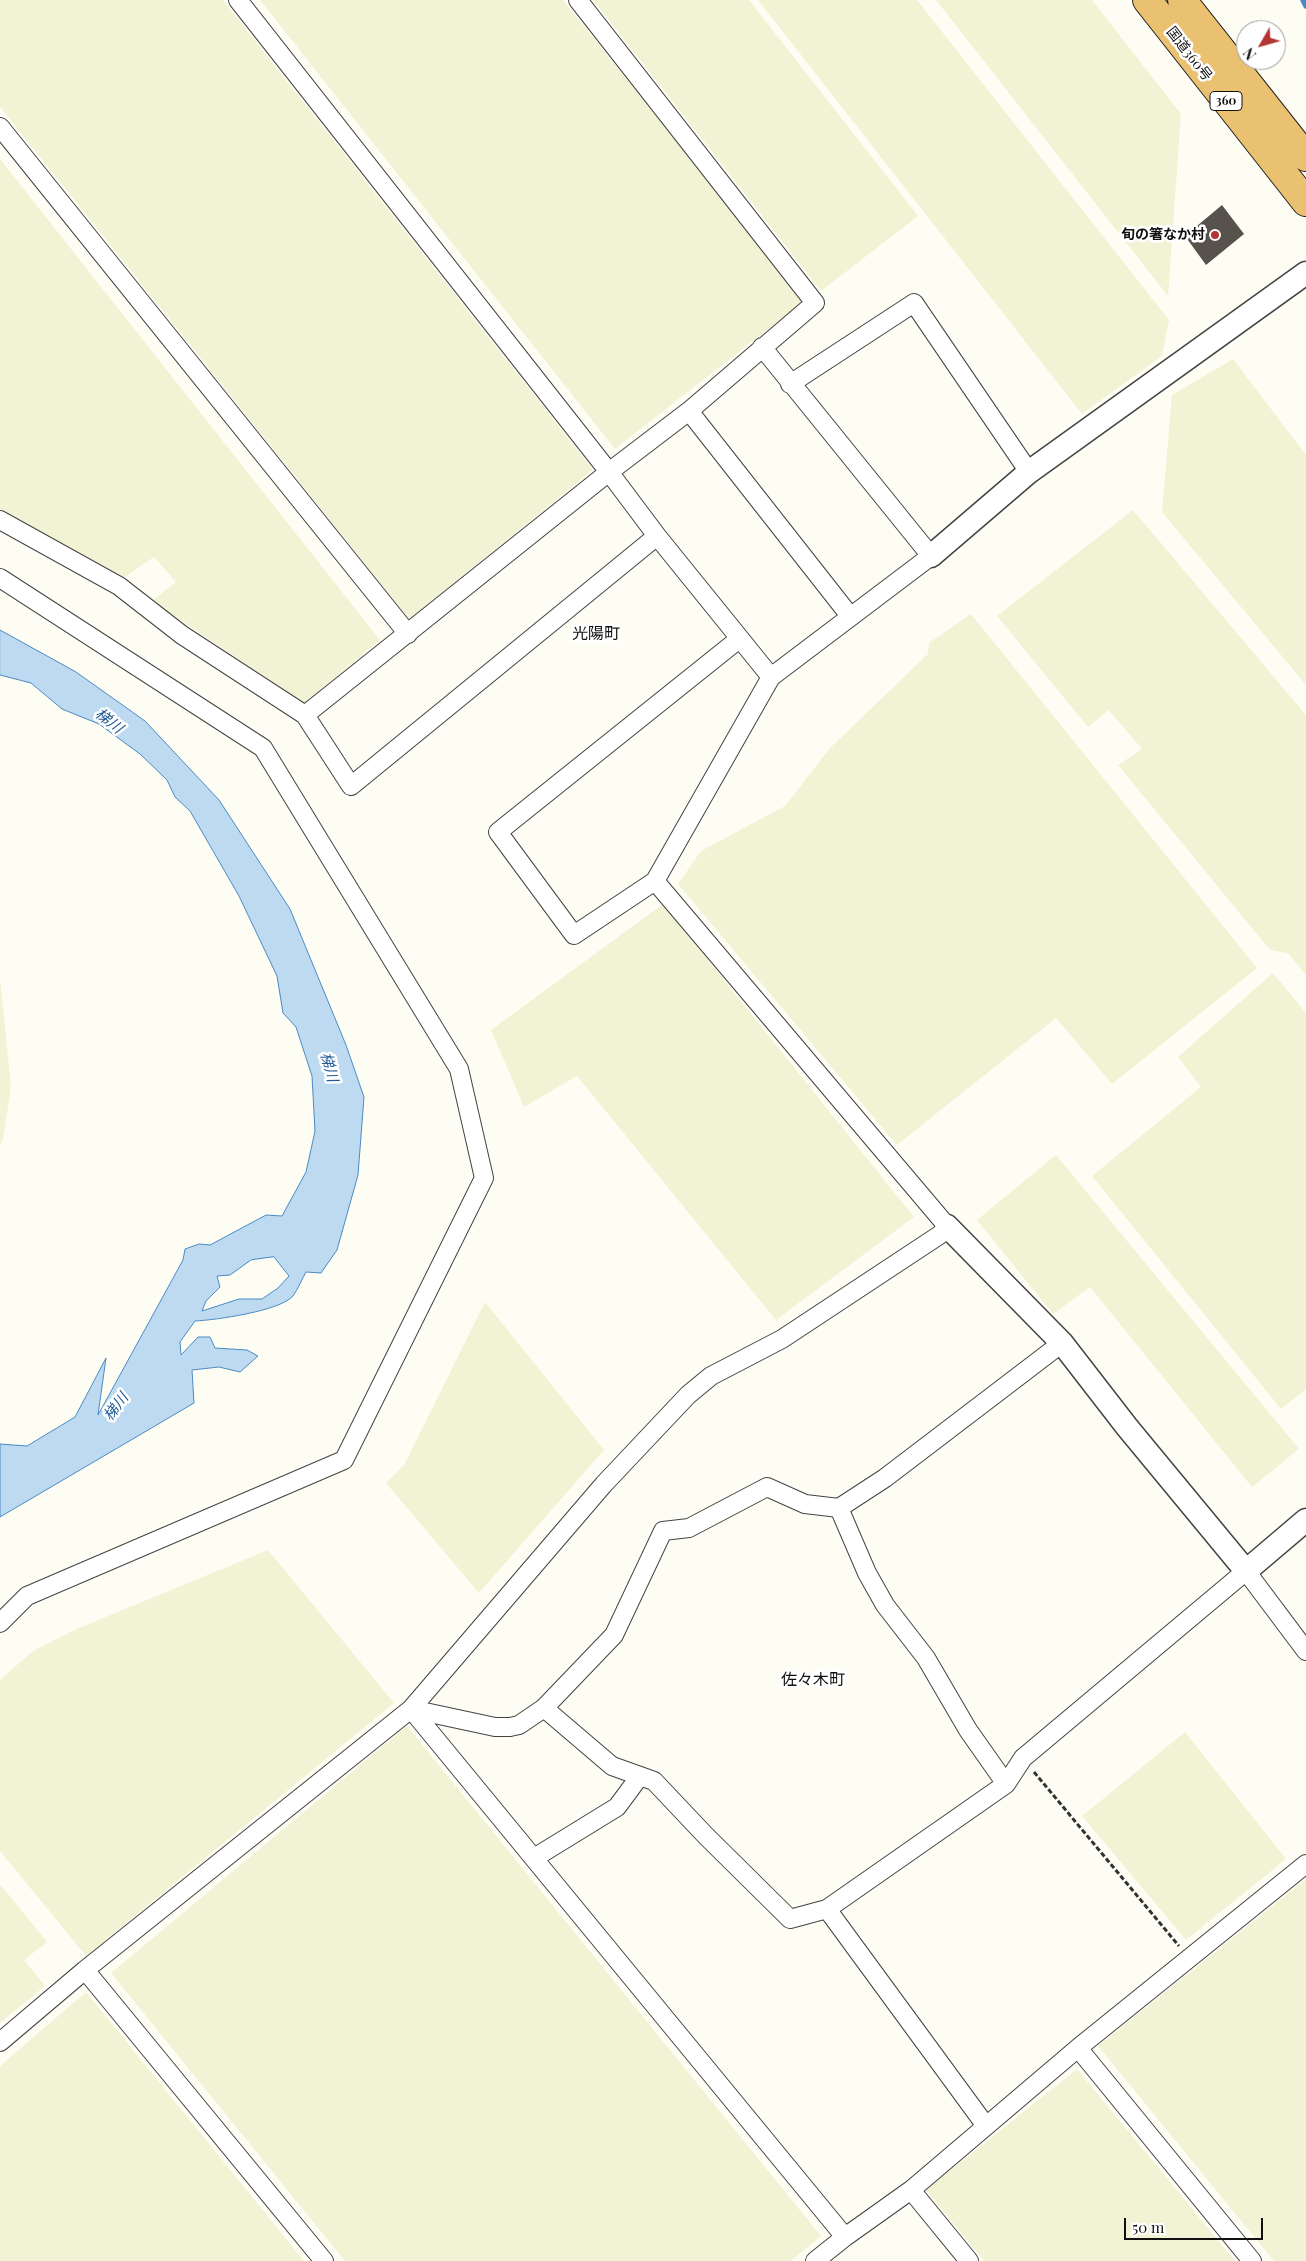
<!DOCTYPE html>
<html>
<head>
<meta charset="utf-8">
<style>
	body { margin:0 }
	#map { position:relative; width:1306px; height:2261px; overflow:hidden; background:#fefdf4; font-family:"Playfair Display",serif }
	canvas { display:block }
	.north { position:absolute; left:1236px; top:20px; width:50px; height:50px; box-sizing:border-box; background:#fff; border:1px solid #9f9f9f; border-radius:50%; rotate:232deg; font-size:14px; font-weight:700; line-height:20px; text-align:center; color:#101010 }
	.north::after { content:''; display:block; margin:auto; width:18px; height:22px; background:#b43634; clip-path:polygon(50% 0,100% 100%,50% 72%,0 100%) }
	.scale { position:absolute; left:1124px; top:2218px; width:139px; height:22px; box-sizing:border-box; border:2px solid #101010; border-top:0; padding-left:6px; font-size:15px; line-height:18px; white-space:nowrap; color:#101010; -webkit-text-stroke:4px #fff; paint-order:stroke }
</style>
</head>
<body>
<div id="map">
<canvas width="1306" height="2261"></canvas>
<div class="north">N</div>
<div class="scale">50 m</div>
</div>
<script>
const ctx = document.querySelector('canvas').getContext('2d');
ctx.lineJoin = 'round';
function paint(path, color) { ctx.fillStyle = color; ctx.fill(path, 'evenodd'); }
function stroke(path, color, width, dash) { ctx.strokeStyle = color; ctx.lineWidth = width; ctx.lineCap = dash ? 'butt' : 'round'; ctx.setLineDash(dash || []); ctx.stroke(path); }
function drawText(font, color, halo, rows, align = 'center') {
  ctx.font = font + ' "Playfair Display","Noto Sans JP",serif'; ctx.lineWidth = 5; ctx.setLineDash([]); ctx.textBaseline = 'middle'; ctx.strokeStyle = halo; ctx.fillStyle = color; for (const [text, x, y, turn = 0] of rows) {
    ctx.save(); ctx.translate(x, y); ctx.rotate((+turn || 0) * Math.PI / 180); ctx.textAlign = isNaN(turn) ? turn : align; if (halo) ctx.strokeText(text, 0, 0); ctx.fillText(text, 0, 0); ctx.restore();
  }
}
const farmland = new Path2D(`
	M0 0H223L593 470 409 619 0 107Z
	M260 0H563L804 301 615 449Z
	M593 0H749L918 216 821 291Z
	M758 0H917L1169 320 1162 356 1082 414Z
	M936 0H1092L1181 114 1168 296Z
	M0 159 380 640 304 703 152 601 176 582 154 557 122 579 0 509Z
	M1233 359 1306 455V685L1162 512 1172 395Z
	M1133 510 1306 715V975L1288 953 1270 950 1118 765 1142 749 1109 710 1088 727 997 616Z
	M971 614 1257 968 1112 1084 1056 1018 897 1145 678 884 701 851 785 806 830 748 928 654 929 643Z
	M663 904 914 1217 776 1320 577 1076 524 1107 491 1030Z
	M1273 973 1306 1013V1389L1281 1409 1092 1176 1201 1087 1178 1057Z
	M0 978 11 1087 3 1140 0 1145Z
	M1056 1155 1299 1449 1252 1487 1090 1287 1053 1314 977 1220Z
	M485 1302 604 1450 479 1593 386 1483 404 1465Z
	M268 1550 394 1703 86 1956 0 1851V1680L33 1651 79 1628Z
	M407 1726 821 2236 791 2261H345L111 1973Z
	M1185 1732 1286 1859 1186 1940 1082 1816Z
	M1306 1879V2261H1274L1098 2046Z
	M0 1884 47 1942 24 1960 45 1986 0 2023Z
	M86 1992 304 2261H0V2066Z
	M1077 2069 1235 2261H984L926 2190Z`);
const water = new Path2D(`
	M0 630 76 672 145 721 219 800 290 909 346 1045 364 1097 358 1175 337 1250 321 1273 306 1272C302 1279 298 1289 293 1296 280 1311 216 1320 195 1321L180 1342 181 1355 198 1337H210L215 1348 247 1350 258 1356 240 1372 219 1367 192 1370 194 1403 0 1517V1444L27 1446 75 1417 106 1358 98 1415 183 1260 185 1249 199 1244 210 1245 266 1215 282 1216 306 1172 315 1131 312 1076 296 1027 283 1013 277 976 239 896 190 811 175 797 167 780 140 754 99 724 62 709 31 683 0 675ZM274 1257 289 1276 278 1288 262 1299H239L202 1311 206 1301 220 1287 217 1276 230 1275 251 1260Z`);
const stream = new Path2D(`
	M1303 0 1306 6`);
const building = new Path2D(`
	M1222 205 1244 234 1206 265 1185 236Z`);
const path = new Path2D(`
	M1034 1772 1179 1946`);
const minor = new Path2D(`
	M238 0 609 472 657 536 771 677
	M0 127 408 634
	M790 384 914 303 1029 472
	M689 411 850 616
	M0 520 119 586 182 635 305 715 351 786 657 536
	M0 578 263 748 459 1069 484 1178 344 1460 27 1596 0 1623
	M739 639 498 832 574 935 655 881 771 677 931 556 762 347
	M305 715 609 472 689 411 815 303 578 0
	M839 1508 867 1573 885 1605 926 1658 968 1730 1006 1784
	M544 1708 612 1766 654 1781 706 1836 790 1919 827 1909 1006 1784 1023 1758 1246 1571 1306 1651
	M411 1709 495 1727H510L519 1725 544 1708 614 1635 663 1531 689 1528 767 1487 805 1504 839 1508 885 1478 1062 1343
	M411 1709 845 2237
	M534 1858 617 1807 640 1776
	M827 1909 986 2126
	M85 1970 324 2261
	M0 2042 85 1970 411 1709 604 1484 688 1395 711 1376 782 1339 941 1234 947 1226 655 881
	M1078 2048 1252 2261
	M911 2190 969 2261
	M815 2261 845 2237 911 2190 1078 2048 1306 1864`);
const tertiary = new Path2D(`
	M931 556 1029 472 1306 273
	M947 1226 1062 1343 1127 1427 1246 1571 1306 1520`);
const trunk = new Path2D(`
	M1147 0 1306 202
	M1182 0 1306 157`);
const markers = [
	[1215,235,5,"#b43634"]
];
const shields = [
	[1226,101,32]
];
const shieldNames = [
	["360",1226,101]
];
const streetNames = [
	["国道360号",1189,54,52]
];
const poiNames = [
	["旬の箸なか村",1205,235]
];
const waterNames = [
	["梯川",109,721,38],
	["梯川",329,1067,75],
	["梯川",116,1407,-53]
];
const quarterNames = [
	["光陽町",596,634],
	["佐々木町",813,1680]
];
paint(farmland, '#f2f2d5');
paint(water, '#bddaf1');
stroke(water, '#4a8ac2', 1);
stroke(stream, '#4a8ac2', 5.5);
paint(building, '#58524d');
stroke(minor, '#434343', 20);
stroke(tertiary, '#434343', 25);
stroke(trunk, '#212121', 30);
stroke(path, '#323232', 3, [5, 2.5]);
stroke(minor, '#fff', 18);
stroke(tertiary, '#fff', 22);
stroke(trunk, '#eac170', 28);
for (const [x, y, r, color] of markers) { const dot = new Path2D(); dot.arc(x, y, r, 0, 2 * Math.PI); ctx.fillStyle = color; ctx.fill(dot); stroke(dot, '#fff', 2); }
for (const [x, y, w] of shields) { const box = new Path2D(); box.roundRect(x - w / 2, y - 9.5, w, 19, 4); ctx.fillStyle = '#fff'; ctx.fill(box); stroke(box, '#101010', 1); }
drawText('bold 12px', '#101010', null, shieldNames);
drawText('14px', '#101010', '#fff', streetNames);
drawText('bold 14px', '#101010', '#fff', poiNames, 'right');
drawText('italic 15px', '#235d97', '#fff', waterNames);
drawText('16px', '#101010', '#fff', quarterNames);
</script>
</body>
</html>
